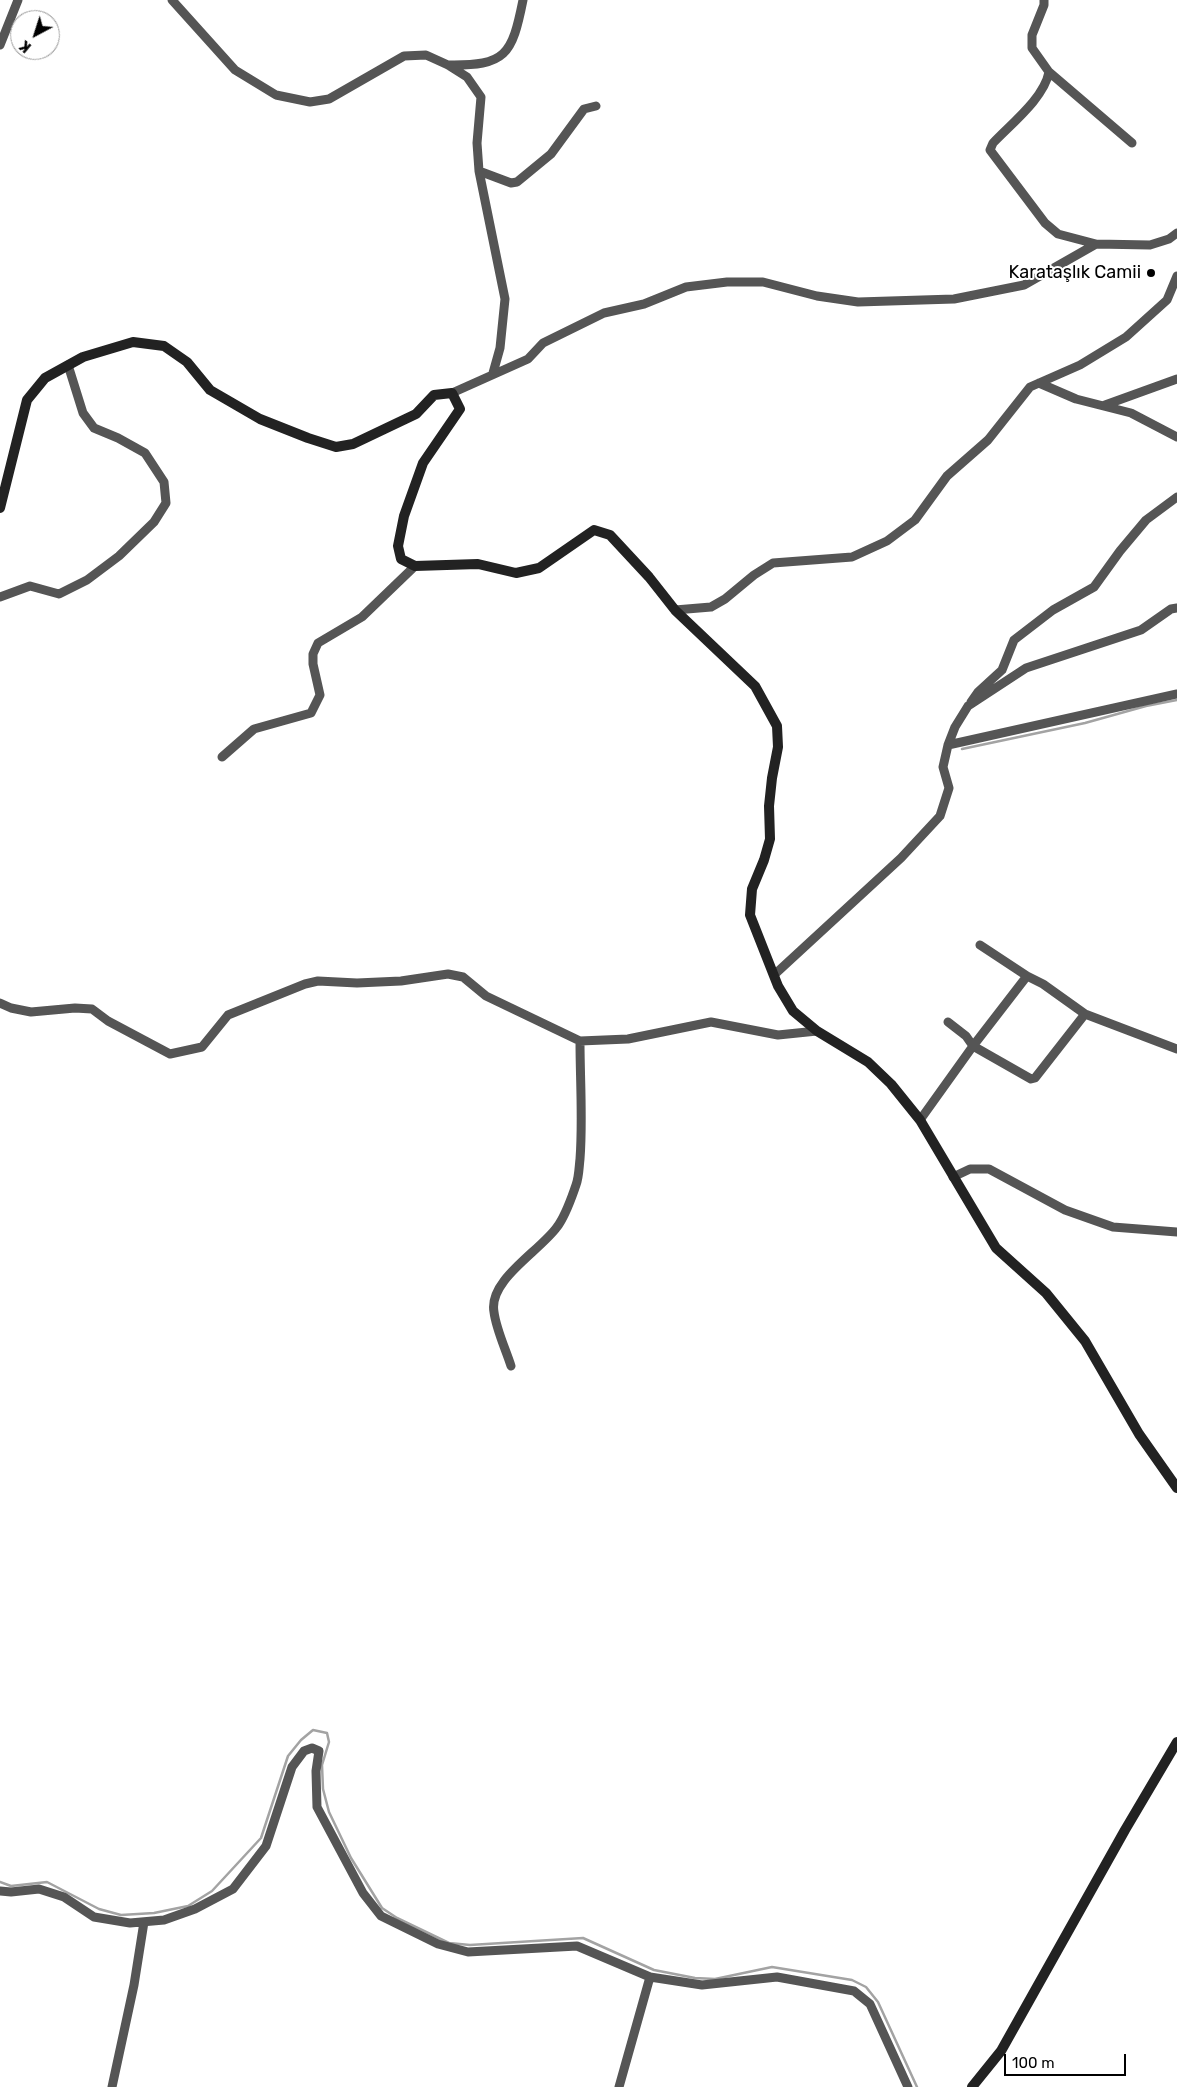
<!DOCTYPE html>
<html>
<head>
<meta charset="utf-8">
<style>
	body { margin:0 }
	#map { position:relative; width:1177px; height:2087px; overflow:hidden; background:#fff; font-family:Rubik,sans-serif }
	canvas { display:block }
	.north { position:absolute; left:10px; top:10px; width:50px; height:50px; box-sizing:border-box; background:#fff; border:1px solid #999; border-radius:50%; rotate:220deg; font-size:14px; font-weight:700; line-height:20px; text-align:center; color:#000 }
	.north::after { content:''; display:block; margin:auto; width:18px; height:22px; background:#000; clip-path:polygon(50% 0,100% 100%,50% 72%,0 100%) }
	.scale { position:absolute; left:1004px; top:2054px; width:122px; height:22px; box-sizing:border-box; border:2px solid #000; border-top:0; padding-left:6px; font-size:15px; line-height:18px; white-space:nowrap; color:#000; -webkit-text-stroke:4px #fff; paint-order:stroke }
</style>
</head>
<body>
<div id="map">
<canvas width="1177" height="2087"></canvas>
<div class="north">K</div>
<div class="scale">100 m</div>
</div>
<script>
const ctx = document.querySelector('canvas').getContext('2d');
ctx.lineJoin = 'round';
function stroke(path, color, width, dash) { ctx.strokeStyle = color; ctx.lineWidth = width; ctx.lineCap = dash ? 'butt' : 'round'; ctx.setLineDash(dash || []); ctx.stroke(path); }
function drawText(font, color, halo, rows, align = 'center') {
  ctx.font = font + ' Rubik,sans-serif'; ctx.lineWidth = 4; ctx.setLineDash([]); ctx.textBaseline = 'middle'; ctx.strokeStyle = halo; ctx.fillStyle = color; for (const [text, x, y, turn = 0] of rows) {
    ctx.save(); ctx.translate(x, y); ctx.rotate((+turn || 0) * Math.PI / 180); ctx.textAlign = isNaN(turn) ? turn : align; if (halo) ctx.strokeText(text, 0, 0); ctx.fillText(text, 0, 0); ctx.restore();
  }
}
const stream = new Path2D(`
	M962 749 1085 723 1146 706 1177 700
	M0 1882 11 1886 47 1882 99 1909 121 1915 154 1913 188 1906 212 1891 261 1838 288 1756 301 1740 313 1730 327 1733 329 1742 322 1765 323 1789 329 1812 351 1858 382 1908 397 1918 449 1943 470 1945 583 1938 654 1970 695 1978 715 1979 772 1967 852 1980 866 1987 878 2002 917 2087`);
const street = new Path2D(`
	M172 0 235 70 276 95 310 102 329 99 404 56 426 55 448 65 467 77 481 97 477 143 479 171 505 299 500 348 493 373
	M1044 0V5L1032 35V48L1049 72C1044 98 1012 123 993 143L990 150 1045 223 1058 234 1096 244
	M0 45 18 0
	M448 65C506 66 512 55 523 0
	M1049 72 1132 143
	M479 171 511 183 517 182 551 154 584 109 596 106
	M1039 383 1076 399 1131 413 1177 437
	M452 393 528 359 543 343 604 313 644 304 686 287 727 282H763L817 296 858 302 954 299 1024 285 1096 244 1150 245 1169 239 1177 233
	M1105 405 1177 379
	M0 597 30 586 59 594 87 580 119 556 154 522 166 503 164 482 145 453 118 438 94 428 83 413 68 365
	M675 610 711 607 725 599 754 575 773 563 852 557 887 541 915 520 947 476 988 440 1030 387 1080 365 1126 337 1167 300 1177 276
	M971 702 978 692 1002 670 1014 640 1053 610 1094 587 1120 551 1146 520 1177 497
	M948 745 1177 694
	M222 757 254 729 311 713 320 695 313 664V654L318 643 362 617 415 566
	M980 945 1027 976 1043 984 1085 1014 1177 1049
	M774 975 901 858 940 816 949 788 943 767 948 745 955 727 968 706 1026 668 1141 630 1171 609 1177 608
	M0 1003 11 1008 31 1012 75 1008 92 1009 108 1021 170 1054 202 1047 228 1015 305 984 318 981 357 983 401 981 448 974 463 977 486 996 580 1041 628 1039 711 1022 778 1035 817 1031
	M948 1022 966 1036 973 1046 1031 1079 1035 1078 1085 1014
	M920 1120 973 1046 1027 976
	M953 1177 970 1169H989L1065 1210 1113 1227 1177 1232
	M511 1366C506 1350 496 1329 494 1312 488 1280 540 1251 557 1227 566 1215 571 1199 576 1185 579 1177 579 1167 580 1159 583 1120 580 1080 580 1041
	M0 1891 11 1892 39 1889 64 1897 94 1917 130 1923 164 1920 195 1909 233 1889 266 1846 292 1767 304 1751 312 1748 319 1751 316 1771 317 1807 363 1893 381 1916 438 1944 468 1952 577 1946 650 1977 702 1985 777 1977 854 1991 870 2004 908 2087
	M112 2087 134 1985 144 1922
	M619 2087 650 1977`);
const secondary = new Path2D(`
	M0 508 27 400 45 378 83 357 133 342 164 346 187 362 210 390 260 419 308 438 336 447 353 444 416 414 434 395 452 393 460 409 423 463 404 516 398 546 401 559 415 566 478 564 516 573 539 568 594 530 610 535 649 577 675 610 755 686 777 726 778 747 772 778 769 806 770 839 764 860 752 889 750 915 778 986 793 1011 817 1031 868 1062 891 1084 920 1120 996 1248 1046 1293 1085 1341 1139 1434 1177 1488
	M972 2087 1001 2051 1125 1830 1177 1742`);
const markers = [
	[1151,273,5,"#000"]
];
const poiNames = [
	["Karataşlık Camii",1141,273]
];
stroke(stream, '#a3a3a3', 2.5);
stroke(street, '#555', 9);
stroke(secondary, '#222', 10);
for (const [x, y, r, color] of markers) { const dot = new Path2D(); dot.arc(x, y, r, 0, 2 * Math.PI); ctx.fillStyle = color; ctx.fill(dot); stroke(dot, '#fff', 2); }
drawText('18px', '#000', '#fff', poiNames, 'right');
</script>
</body>
</html>
